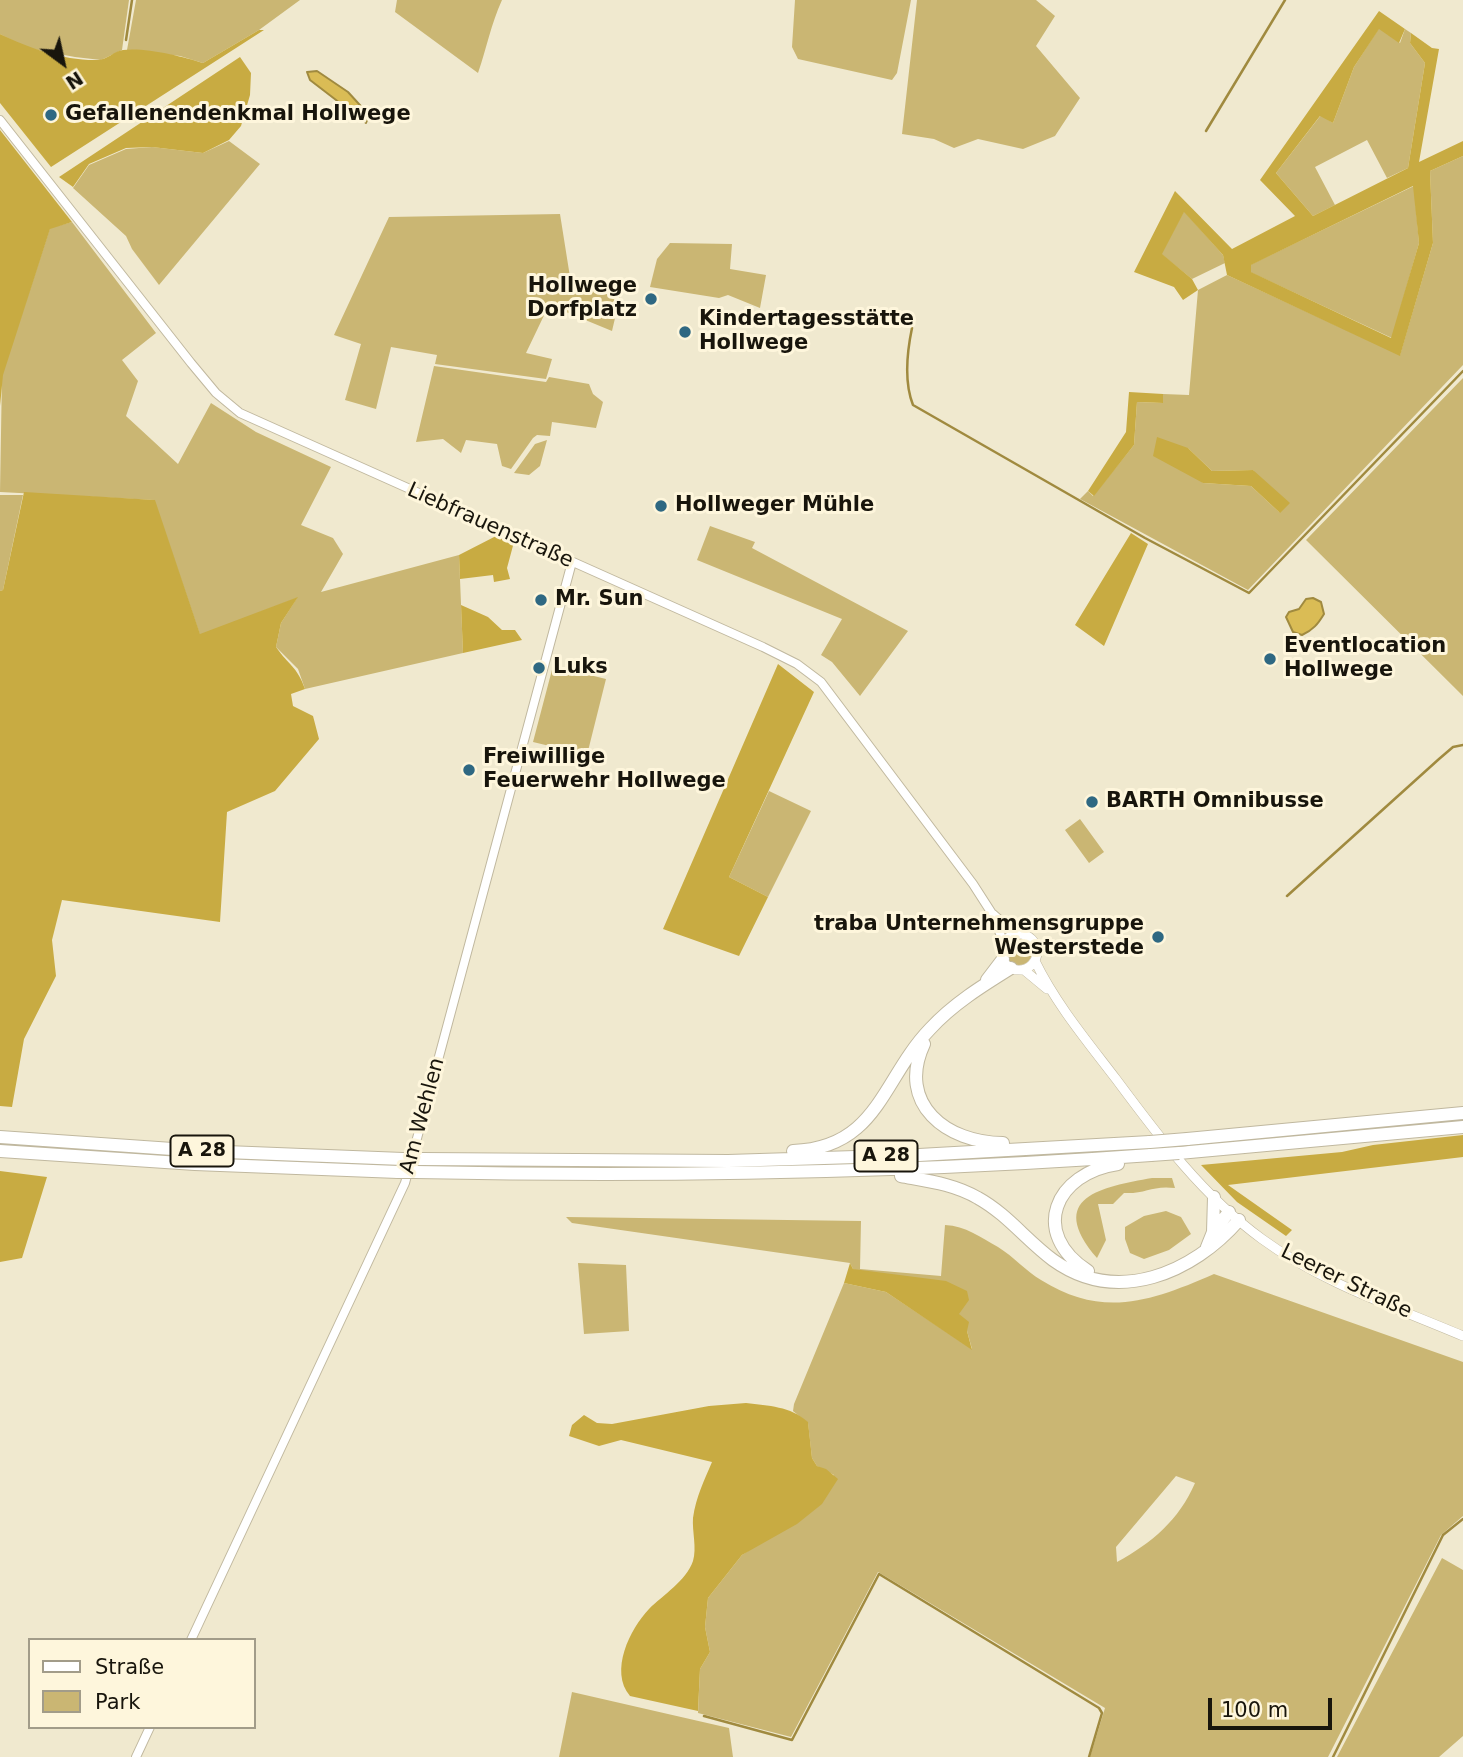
<!DOCTYPE html>
<html>
<head>
<meta charset="utf-8">
<style>
	body { margin:0 }
	#map { position:relative; width:1463px; height:1757px; overflow:hidden; background:#f0e9cf; font-family:"DejaVu Sans",sans-serif }
	canvas { display:block }
	.legend { position:absolute; left:28px; top:1638px; width:228px; height:91px; box-sizing:border-box; background:#fef6dc; border:2px solid #a29c89; margin:0; padding:9px 12px; list-style:none; font-size:21px; color:#18150c }
	.legend li { display:flex; align-items:center; gap:14px; height:35px }
	.legend b { width:35px; border:2px solid #a29c89 }
	.north { position:absolute; left:28px; top:28px; width:70px; height:70px; -webkit-text-stroke:5px #fef6dc; paint-order:stroke; rotate:147deg; font-size:19px; font-weight:700; line-height:28px; text-align:center; color:#18150c }
	.north::after { content:''; display:block; margin:auto; width:24px; height:32px; background:#18150c; clip-path:polygon(50% 0,100% 100%,50% 72%,0 100%) }
	.scale { position:absolute; left:1208px; top:1698px; width:124px; height:32px; box-sizing:border-box; border:4px solid #18150c; border-top:0; padding-left:9px; font-size:21px; line-height:24px; white-space:nowrap; color:#18150c; -webkit-text-stroke:5px #fef6dc; paint-order:stroke }
</style>
</head>
<body>
<div id="map">
<canvas width="1463" height="1757"></canvas>
<ul class="legend">
<li><b style="height:9px;background:#fff"></b>Straße</li>
<li><b style="height:19px;background:#cab673"></b>Park</li>
</ul>
<div class="north">N</div>
<div class="scale">100 m</div>
</div>
<script>
const ctx = document.querySelector('canvas').getContext('2d');
ctx.lineJoin = 'round';
function paint(path, color) { ctx.fillStyle = color; ctx.fill(path, 'evenodd'); }
function stroke(path, color, width, dash) { ctx.strokeStyle = color; ctx.lineWidth = width; ctx.lineCap = dash ? 'butt' : 'round'; ctx.setLineDash(dash || []); ctx.stroke(path); }
function drawText(font, color, halo, rows, align = 'center') {
  ctx.font = font + ' "DejaVu Sans",sans-serif'; ctx.lineWidth = 6; ctx.setLineDash([]); ctx.textBaseline = 'middle'; ctx.strokeStyle = halo; ctx.fillStyle = color; for (const [text, x, y, turn = 0] of rows) {
    ctx.save(); ctx.translate(x, y); ctx.rotate((+turn || 0) * Math.PI / 180); ctx.textAlign = isNaN(turn) ? turn : align; if (halo) ctx.strokeText(text, 0, 0); ctx.fillText(text, 0, 0); ctx.restore();
  }
}
const green = new Path2D(`
	M0 0H129L122 50 101 60 75 57 27 48 0 34Z
	M136 0H300L259 30 203 63 180 56 127 50Z
	M397 0H502C491 24 487 47 478 73L395 12Z
	M795 0H911L897 73 892 80 798 59 792 47Z
	M917 0H1036L1055 16 1036 46 1080 98 1055 136 1023 149 978 139 954 148 934 139 902 134Z
	M1379 28 1400 43 1405 29 1411 33 1410 43 1425 63 1408 168 1387 178 1367 140 1315 167 1335 205 1313 216 1276 173 1321 115 1333 123 1354 67Z
	M229 141 260 164 159 285 132 249 126 236 73 188 89 165 126 149 152 147 203 153Z
	M1463 156V365L1248 590 1080 499 1088 491 1093 496 1134 445 1137 402 1162 403 1163 394 1189 395 1198 290 1227 275 1400 355 1433 243 1430 171ZM1188 448 1212 471 1253 470 1280 513 1251 486 1203 483Z
	M1414 186 1419 243 1392 338 1250 272V265Z
	M1184 211 1223 255 1225 263 1192 279 1161 254Z
	M560 214 570 277 577 287 620 297 612 331 549 305 526 353 552 359 546 379 435 364 437 355 391 347 376 409 345 400 361 344 334 335 389 217Z
	M72 222 156 333 122 360 138 381 126 416 178 464 211 403 256 432 331 467 301 525 333 538 343 554 321 592 459 555 463 653 305 689 298 669 276 647 281 623 297 598 200 635 154 500 0 492 2 375 50 228Z
	M670 243 732 244 730 269 766 275 760 308 728 295 719 298 650 287 657 259Z
	M434 366 546 382 549 377 589 384 593 394 603 402 596 428 552 422 550 436 537 435 533 438 511 469 502 466 497 444 466 440 461 453 443 439 416 442Z
	M1463 378V696L1306 540Z
	M547 440 540 466 529 475 514 473 535 444Z
	M0 495H23L3 590 0 591Z
	M710 526 755 542 752 548 908 631 860 696 832 662 821 655 842 619 697 560Z
	M553 666 606 679 587 755 533 742Z
	M769 791 811 811 768 897 729 877Z
	M1080 819 1104 852 1089 863 1065 830Z
	M1006 952a13 13 0 1 1 26 0a13 13 0 1 1-26 0Z
	M1152 1178H1172L1175 1188C1152 1185 1146 1194 1124 1193L1113 1204H1098L1106 1240 1097 1258C1045 1197 1102 1187 1152 1178Z
	M1166 1211 1181 1217 1191 1234 1169 1250 1144 1259 1130 1253 1125 1239V1227L1144 1216Z
	M566 1217 861 1221 860 1269 941 1276 945 1225C966 1226 980 1237 998 1247 1014 1257 1026 1271 1041 1280 1103 1319 1152 1301 1214 1274L1463 1362V1516L1441 1535 1328 1757H1090L1105 1708 878 1572 791 1737 698 1713 700 1669 710 1652 705 1627 708 1598 742 1555 763 1541 834 1475 817 1466 812 1458 808 1423 793 1411 794 1404 844 1283 886 1292 972 1349 967 1331 853 1269 850 1263 572 1223ZM1176 1476 1195 1483C1179 1520 1152 1543 1117 1562L1116 1547Z
	M578 1263 626 1265 629 1331 584 1334Z
	M1442 1558 1463 1570V1736L1439 1757H1337Z
	M572 1692 729 1728 733 1757H559Z`);
const forest = new Path2D(`
	M1379 11 1405 29 1399 43 1379 29 1354 67 1333 123 1320 116 1276 173 1313 216 1408 168 1425 63 1410 43 1411 33 1432 48 1439 49 1419 162 1463 141V156L1430 171 1433 243 1400 356 1227 275 1223 255 1184 212 1162 254 1192 279 1198 290 1183 300 1174 287 1134 272 1175 191 1232 249 1295 216 1260 180ZM1413 186 1419 243 1391 338 1251 272V265Z
	M259 30H264L51 167 0 103V34C29 48 65 61 98 60 107 60 114 51 123 50 144 47 182 56 203 63Z
	M240 57 251 73 250 95 241 126 229 140 203 153 152 147 126 148 89 164 73 187 59 177Z
	M0 130 72 222 50 229 3 375 0 406Z
	M1129 392 1163 394V403L1137 402 1134 445 1094 496 1088 491 1126 432Z
	M1157 437 1188 448 1212 471 1253 470 1290 503 1280 513 1251 486 1203 483 1153 456Z
	M24 492 155 500 200 634 298 597 281 623 276 647C289 666 297 666 305 689L291 694 293 706 313 716 319 739 275 791 227 812 220 922 62 900 52 940 56 976 24 1039 12 1107 0 1106V591L3 590Z
	M1131 533 1148 544 1104 646 1075 625Z
	M498 535 514 542 507 568 510 579 494 582 493 575 460 579 459 555Z
	M461 605 488 617 502 630H515L522 640 463 653Z
	M778 664 814 692 729 877 768 897 739 956 663 929Z
	M1463 1135V1157L1228 1185 1292 1230 1286 1236 1237 1202 1201 1165 1342 1152 1373 1145Z
	M0 1171 47 1177 22 1258 0 1262Z
	M850 1263 853 1269 946 1281 967 1291 969 1300 959 1314 969 1322 967 1331 972 1350 886 1292 844 1283Z
	M746 1403C769 1406 790 1406 808 1422L812 1458 817 1466 826 1469 838 1479 822 1504 797 1524 742 1555 708 1598 705 1627 710 1652 700 1669 698 1711 630 1696C609 1671 630 1629 649 1609 663 1595 686 1581 693 1561 697 1548 692 1531 693 1518 696 1497 704 1481 712 1462L621 1440 599 1446 569 1436 572 1425 584 1415 597 1423 612 1424 709 1406Z`);
const water = new Path2D(`
	M317 71 348 92 369 115 366 123 310 80 307 72Z
	M1313 598 1321 602 1324 614C1318 624 1313 630 1302 635L1293 632 1286 617 1289 612 1299 609 1306 599Z`);
const stream = new Path2D(`
	M126 40 132 0
	M1206 131 1285 0
	M912 328C907 352 904 382 913 405L1145 538 1249 593 1463 371
	M1287 896 1439 759 1453 747 1463 745
	M704 1716 792 1740 879 1574 1099 1708 1102 1713 1089 1757
	M1333 1757 1443 1535 1463 1519`);
const tertiary = new Path2D(`
	M0 120 191 363 216 393 240 413 763 647 797 664 821 682 973 884 991 912 1004 943
	M993 914 1016 934
	M191 1640 405 1183 572 562
	M136 1757 150 1727`);
const secondary = new Path2D(`
	M1001 952a18 18 0 1 1 36 0a18 18 0 1 1-36 0Z
	M1035 961C1056 1004 1087 1041 1116 1079 1159 1137 1203 1196 1262 1239 1322 1283 1395 1307 1463 1336
	M1024 970 1047 989`);
const motorway = new Path2D(`
	M987 980 1003 959
	M924 1044C896 1104 947 1143 1003 1143
	M0 1137 201 1151 403 1159
	M1187 1139 1463 1113
	M0 1151 195 1164 398 1172
	M793 1151C878 1148 882 1079 930 1029 953 1004 982 986 1011 968
	M1179 1153 1463 1127
	M422 1159 728 1161 919 1155 1150 1142
	M415 1172C661 1177 906 1173 1151 1155
	M901 1176C928 1181 954 1184 978 1198 1007 1214 1027 1241 1053 1260 1117 1306 1193 1273 1239 1220
	M1213 1232 1214 1197
	M1207 1247 1213 1232 1229 1212
	M1088 1271C1029 1233 1055 1173 1118 1164`);
const motorwayBridge = new Path2D(`
	M1150 1142 1187 1139
	M1151 1155 1179 1153
	M403 1159H422
	M398 1172H415`);
const markers = [
	[51,115,7,"#2f6882"],
	[651,299,7,"#2f6882"],
	[685,332,7,"#2f6882"],
	[661,506,7,"#2f6882"],
	[541,600,7,"#2f6882"],
	[1270,659,7,"#2f6882"],
	[539,668,7,"#2f6882"],
	[469,770,7,"#2f6882"],
	[1092,802,7,"#2f6882"],
	[1158,937,7,"#2f6882"]
];
const shields = [
	[202,1151,63],
	[886,1156,63]
];
const shieldNames = [
	["A 28",202,1151],
	["A 28",886,1156]
];
const poiNames = [
	["Gefallenendenkmal Hollwege",65,115],
	["Hollwege",637,287,"right"],
	["Dorfplatz",637,311,"right"],
	["Kindertagesstätte",699,320],
	["Hollwege",699,344],
	["Hollweger Mühle",675,506],
	["Mr. Sun",555,600],
	["Eventlocation",1284,647],
	["Hollwege",1284,671],
	["Luks",553,668],
	["Freiwillige",483,758],
	["Feuerwehr Hollwege",483,782],
	["BARTH Omnibusse",1106,802],
	["traba Unternehmensgruppe",1144,925,"right"],
	["Westerstede",1144,949,"right"]
];
const streetNames = [
	["Liebfrauenstraße",490,526,24],
	["Am Wehlen",423,1116,-75],
	["Leerer Straße",1346,1282,26]
];
paint(green, '#cab673');
paint(forest, '#c8ab42');
paint(water, '#dabc55');
stroke(water, '#a08a3f', 2);
stroke(stream, '#a08a3f', 2.5);
stroke(tertiary, '#c0b89f', 10);
stroke(secondary, '#c0b89f', 10);
stroke(motorway, '#c0b89f', 14);
stroke(tertiary, '#fff', 8);
stroke(secondary, '#fff', 9);
stroke(motorway, '#fff', 12);
stroke(motorwayBridge, '#c0b89f', 14, []);
stroke(motorwayBridge, '#fff', 12);
for (const [x, y, r, color] of markers) { const dot = new Path2D(); dot.arc(x, y, r, 0, 2 * Math.PI); ctx.fillStyle = color; ctx.fill(dot); stroke(dot, '#fef6dc', 2.5); }
for (const [x, y, w] of shields) { const box = new Path2D(); box.roundRect(x - w / 2, y - 15.5, w, 31, 5); ctx.fillStyle = '#fef6dc'; ctx.fill(box); stroke(box, '#18150c', 2); }
drawText('bold 19px', '#18150c', null, shieldNames);
drawText('bold 21px', '#18150c', '#fef6dc', poiNames, 'left');
drawText('21px', '#18150c', '#fef6dc', streetNames);
</script>
</body>
</html>
